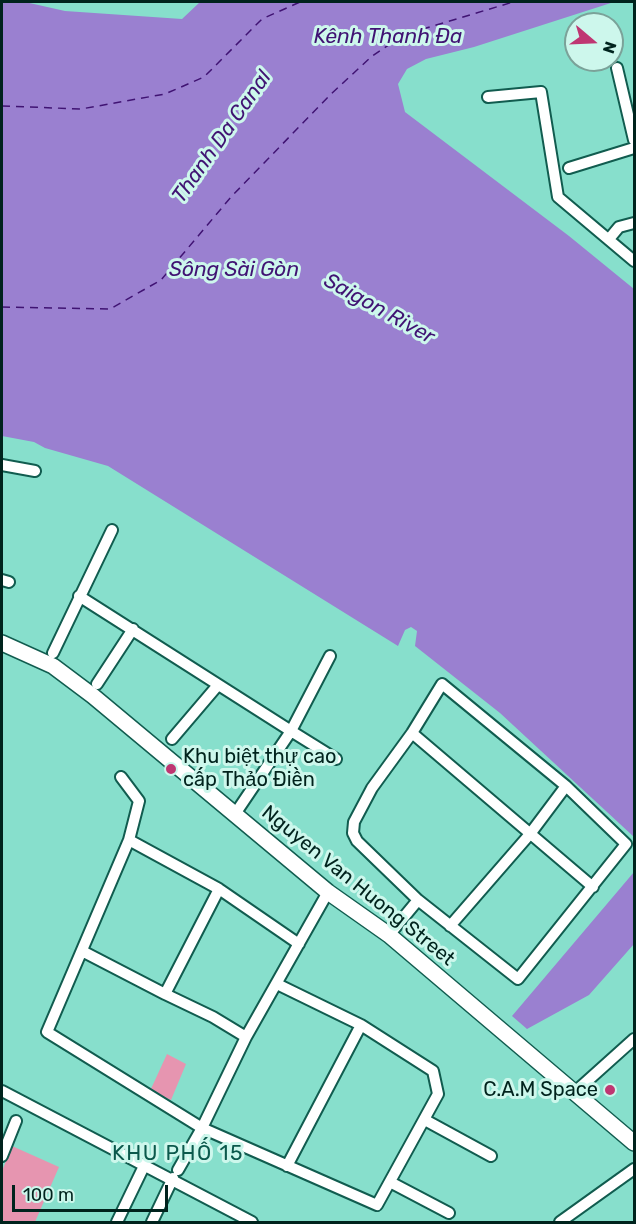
<!DOCTYPE html>
<html>
<head>
<meta charset="utf-8">
<style>
	body { margin:0 }
	#map { position:relative; width:636px; height:1224px; overflow:hidden; background:#87dfcc; font-family:Rubik,sans-serif }
	canvas { display:block }
	.frame { position:absolute; inset:0; border:3px solid #00231d; pointer-events:none }
	.north { position:absolute; left:564px; top:12px; width:60px; height:60px; box-sizing:border-box; background:#cdf7ec; border:2px solid #7ba299; border-radius:50%; rotate:109deg; font-size:16px; font-weight:700; line-height:24px; text-align:center; color:#00231d }
	.north::after { content:''; display:block; margin:auto; width:21px; height:27px; background:#bf3672; clip-path:polygon(50% 0,100% 100%,50% 72%,0 100%) }
	.scale { position:absolute; left:12px; top:1185px; width:156px; height:27px; box-sizing:border-box; border:3px solid #00231d; border-top:0; padding-left:8px; font-size:18px; line-height:21px; white-space:nowrap; color:#00231d; -webkit-text-stroke:4px #cdf7ec; paint-order:stroke }
</style>
</head>
<body>
<div id="map">
<canvas width="636" height="1224"></canvas>
<div class="frame"></div>
<div class="north">N</div>
<div class="scale">100 m</div>
</div>
<script>
const ctx = document.querySelector('canvas').getContext('2d');
ctx.lineJoin = 'round';
function paint(path, color) { ctx.fillStyle = color; ctx.fill(path, 'evenodd'); }
function stroke(path, color, width, dash) { ctx.strokeStyle = color; ctx.lineWidth = width; ctx.lineCap = dash ? 'butt' : 'round'; ctx.setLineDash(dash || []); ctx.stroke(path); }
function drawText(font, color, halo, rows, align = 'center') {
  ctx.font = font + ' Rubik,sans-serif'; ctx.lineWidth = 6; ctx.setLineDash([]); ctx.textBaseline = 'middle'; ctx.strokeStyle = halo; ctx.fillStyle = color; for (const [text, x, y, turn = 0] of rows) {
    ctx.save(); ctx.translate(x, y); ctx.rotate((+turn || 0) * Math.PI / 180); ctx.textAlign = isNaN(turn) ? turn : align; if (halo) ctx.strokeText(text, 0, 0); ctx.fillText(text, 0, 0); ctx.restore();
  }
}
const green = new Path2D(`
	M167 1054 186 1064 171 1100 150 1091Z
	M12 1146 59 1167 35 1222H2V1171Z`);
const water = new Path2D(`
	M25 2 65 11 182 19 200 2H614L474 47 426 59 407 69 398 84 405 112 569 236 634 289V837L500 713 415 646 417 631 411 627 405 630 398 646 108 466 45 448 34 442 2 436V3Z
	M634 872V944L589 995 527 1029 512 1016Z`);
const ferry = new Path2D(`
	M2 106 81 109 165 94 204 77 262 19 300 2
	M2 307 110 309 161 280 231 197 330 95 371 57 403 35 513 2`);
const street = new Path2D(`
	M617 68 634 140
	M488 97 541 92 558 197 634 261
	M569 168 634 148
	M609 239 619 227 634 223
	M2 465 35 471
	M2 580 9 582
	M79 596 291 731 235 814
	M53 653 112 530
	M330 656 291 731 336 759
	M97 684 133 629
	M442 684 566 786 626 844 518 979 418 900 357 841 353 833 354 822 372 788 412 733Z
	M412 733 593 887
	M172 739 218 685
	M121 777 139 801 129 840 47 1032 202 1128 377 1205 438 1094 433 1071 361 1025 277 984
	M129 840 219 889 299 944
	M219 889 165 994 213 1017 246 1037
	M450 926 530 834 566 786
	M389 935 418 900
	M82 951 165 994
	M2 1091 252 1222
	M575 1092 634 1039
	M425 1120 491 1156
	M2 1156 16 1121
	M287 1166 361 1025
	M178 1170 202 1128 246 1037 328 892
	M390 1182 449 1213
	M117 1222 145 1164
	M152 1222 173 1178
	M560 1222 634 1169`);
const secondary = new Path2D(`
	M2 643 53 666 93 696 328 892 389 935 634 1143`);
const markers = [
	[171,769,6,"#bf3672"],
	[610,1090,6,"#bf3672"]
];
const poiNames = [
	["Khu biệt thự cao",183,757],
	["cấp Thảo Điền",183,780],
	["C.A.M Space",598,1090,"right"]
];
const streetNames = [
	["Nguyen Van Huong Street",358,886,39]
];
const waterNames = [
	["Kênh Thanh Đa",388,37],
	["Thanh Da Canal",222,137,-55],
	["Sông Sài Gòn",234,270],
	["Saigon River",379,309,29]
];
const neighbourhoodNames = [
	["KHU PHỐ 15",178,1154]
];
paint(green, '#e695b0');
paint(water, '#9a80d0');
stroke(ferry, '#401373', 1.5, [8, 6]);
stroke(street, '#115c4f', 14);
stroke(secondary, '#115c4f', 18);
stroke(street, '#fff', 10);
stroke(secondary, '#fff', 15);
for (const [x, y, r, color] of markers) { const dot = new Path2D(); dot.arc(x, y, r, 0, 2 * Math.PI); ctx.fillStyle = color; ctx.fill(dot); stroke(dot, '#cdf7ec', 2); }
drawText('20px', '#00231d', '#cdf7ec', poiNames, 'left');
drawText('20px', '#00231d', '#cdf7ec', streetNames);
drawText('italic 21px', '#401373', '#cdf7ec', waterNames);
ctx.letterSpacing = '1.5px';
drawText('21px', '#0b594c', '#cdf7ec', neighbourhoodNames);
ctx.letterSpacing = '0px';
</script>
</body>
</html>
